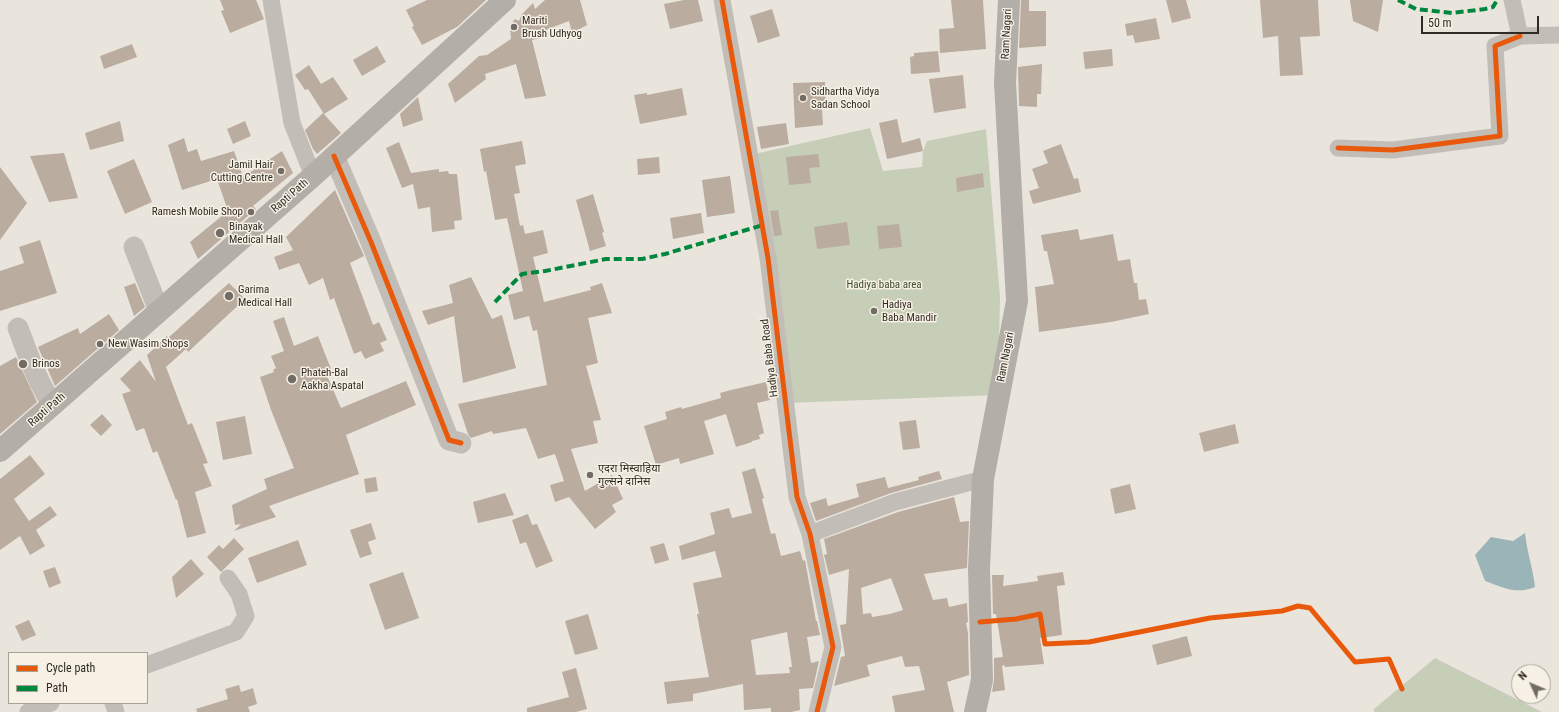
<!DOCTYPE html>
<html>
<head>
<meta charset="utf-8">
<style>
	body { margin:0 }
	#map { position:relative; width:1559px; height:712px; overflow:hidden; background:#e9e5dd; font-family:"Roboto Condensed",sans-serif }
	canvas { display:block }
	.legend { position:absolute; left:8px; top:652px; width:140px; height:52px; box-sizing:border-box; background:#f6f1e4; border:1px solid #a7a298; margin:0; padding:5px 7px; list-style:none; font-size:12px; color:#312b26 }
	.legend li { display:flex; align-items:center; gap:8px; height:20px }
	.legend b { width:20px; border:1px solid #a7a298 }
	.north { position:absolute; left:1511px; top:664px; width:40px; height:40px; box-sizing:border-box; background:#f6f1e4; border:1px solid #a7a298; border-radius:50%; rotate:314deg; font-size:11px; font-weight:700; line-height:16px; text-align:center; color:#312b26 }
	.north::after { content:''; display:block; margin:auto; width:14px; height:18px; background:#716c66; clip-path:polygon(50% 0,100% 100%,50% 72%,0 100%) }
	.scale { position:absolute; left:1421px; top:16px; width:118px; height:18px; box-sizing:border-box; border:2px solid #312b26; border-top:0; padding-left:5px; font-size:12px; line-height:14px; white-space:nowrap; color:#312b26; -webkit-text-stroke:3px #f6f1e4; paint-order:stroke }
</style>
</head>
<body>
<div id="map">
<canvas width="1559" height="712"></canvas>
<ul class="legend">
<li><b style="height:5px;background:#e8590c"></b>Cycle path</li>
<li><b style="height:5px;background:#00873e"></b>Path</li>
</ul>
<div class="north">N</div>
<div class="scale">50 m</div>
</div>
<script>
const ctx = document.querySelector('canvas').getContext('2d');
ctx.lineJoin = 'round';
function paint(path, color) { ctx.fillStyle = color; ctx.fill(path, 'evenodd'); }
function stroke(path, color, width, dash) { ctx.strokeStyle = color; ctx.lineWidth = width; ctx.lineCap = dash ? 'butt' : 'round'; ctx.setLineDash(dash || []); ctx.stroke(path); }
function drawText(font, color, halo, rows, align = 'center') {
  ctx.font = font + ' "Roboto Condensed","Noto Sans Devanagari",sans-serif'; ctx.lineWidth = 3; ctx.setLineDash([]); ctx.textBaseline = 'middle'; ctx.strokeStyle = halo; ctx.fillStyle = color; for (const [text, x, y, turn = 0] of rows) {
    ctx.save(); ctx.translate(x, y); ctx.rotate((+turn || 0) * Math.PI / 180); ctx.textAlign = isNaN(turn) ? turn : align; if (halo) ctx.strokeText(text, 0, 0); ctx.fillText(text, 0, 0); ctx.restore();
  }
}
const green = new Path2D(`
	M870 128 883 171 922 167 923 151 927 141 986 129 1000 297 998 395 786 403 750 155Z
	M1435 658 1542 712H1374V709Z`);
const water = new Path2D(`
	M1525 533C1527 552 1533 569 1535 587 1516 595 1502 587 1485 581L1475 555 1491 537 1513 541Z`);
const building = new Path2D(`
	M220 0H256L264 19 230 33 221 11 224 10Z
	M427 0H486L457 27 422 45 412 27 414 26 406 10Z
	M545 0H580L587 25 572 33 569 21 543 31 545 37 532 40 546 96 525 99 516 64 485 74 486 79 455 103 448 84 479 56 487 55 511 39 510 25 515 19 519 21 522 14 533 3 535 9Z
	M684 0H698L703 21 670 29 664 4Z
	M951 0H983L986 49 940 53 939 29 954 28Z
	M1021 0H1029V11H1046V46L1019 48Z
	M1166 0H1186L1191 18 1172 23Z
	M1260 0H1318L1320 36 1300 37 1303 75 1280 76 1278 36 1263 38Z
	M1350 0H1383L1378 32 1353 21Z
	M772 9 780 36 758 43 750 16Z
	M1156 18 1160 39 1135 43 1133 35 1127 36 1125 24Z
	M132 44 137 57 104 69 100 56Z
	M377 46 386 62 362 76 353 60Z
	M1112 49 1113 66 1085 69 1083 52Z
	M938 51 940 72 911 74 910 57 914 56V53Z
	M1042 64 1041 94H1037V107L1019 106 1018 67Z
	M309 65 321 84 333 77 348 99 324 114 308 89 305 90 295 75Z
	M963 75 966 108 934 113 929 79Z
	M825 82 826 109H822L823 125 795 128 793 83Z
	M682 88 687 115 640 124 634 95 647 93V95Z
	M418 97 423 120 403 127 400 114Z
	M323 113 341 133 317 154 313 149 305 130Z
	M897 119 902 143 920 138 923 151 887 159 879 123Z
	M120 121 124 141 90 150 85 133Z
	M245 121 251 136 233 144 227 129Z
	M786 123 789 144 761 149 757 127Z
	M184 138 188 152 197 149 201 161 234 151 243 177 282 151 293 173 253 206 256 209 198 259 190 242 228 211 217 179 182 190 168 145Z
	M522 141 526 164 515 166 520 193 514 194 520 226 523 225 525 234 543 230 548 253 533 257 544 302 591 290 590 287 602 283 612 313 588 318 598 363 586 366 601 420 593 421 598 443 571 449 585 491 612 475 623 499 612 505 616 512 595 529 569 497 555 502 550 485 564 481 555 454 538 459 526 428 493 434 492 431 471 438 468 434 458 404 547 385 537 330 533 331 529 316 514 320 508 295 523 291 507 218 495 220 486 171 484 172 480 149Z
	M399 142 411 173 439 169V172L448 171 449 174H457L462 220 454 221 455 229 432 232 430 207 418 209 413 184 402 188 386 148Z
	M1061 144 1074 179 1078 178 1081 192 1033 204 1029 191 1039 188 1032 169 1048 163 1043 151Z
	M64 153 78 198 49 202 30 156Z
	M818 154 820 167 809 168 811 183 789 185 786 157Z
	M659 157 660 173 638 175 637 159Z
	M134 159 152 202 125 214 107 171Z
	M0 167 27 203 0 240Z
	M983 173 984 187 957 192 956 178Z
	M730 176 735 213 707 217 702 180Z
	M335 190 364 256 350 263 373 325 379 322 387 340 380 343 384 351 365 359 361 351 354 354 334 298 330 300 323 278 309 285 299 263 279 270 274 257 293 250 286 237Z
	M593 194 604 232 602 233 606 246 590 251 576 200Z
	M778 210 782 235 774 236 770 211Z
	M701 213 704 233 673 239 670 218Z
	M847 222 850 245 817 249 814 227Z
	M899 224 902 247 879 249 877 226Z
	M1078 229 1080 240 1113 234 1118 261 1130 259 1134 283H1137L1139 300 1146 299 1149 314 1111 322 1039 332 1035 287 1054 284 1047 251H1044L1041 235Z
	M40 240 57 293 0 311V271L24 263 19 247Z
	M471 277 492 319 502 315 516 368 463 383 454 316 428 325 422 311 453 303 449 285Z
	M135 283 145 307 134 316 124 287Z
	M229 283 245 299 188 352 186 349 166 367 188 425 192 423 208 463 203 464 212 486 195 492 206 533 187 538 177 499 176 500 157 451 153 453 144 428 136 431 122 394 131 391 120 379 140 360 156 382 147 355 167 336 168 338Z
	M109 314 119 330 55 386 38 347 78 328 80 334Z
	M284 317 294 346 318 336 331 369 325 371 341 408 406 381 416 405 346 435 359 474 269 506 276 517 234 531 241 524 235 525 232 505 267 489 264 479 294 468 271 410 260 377 274 372 273 370 276 368 271 356 284 351 273 321Z
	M16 357 37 402 0 434V366Z
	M766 382 770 400 757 403 764 433 759 435 760 439 752 441V442L736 447 726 414 704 421 714 454 680 464 679 458 656 465 644 426 667 419 665 412 681 407 682 409 721 398 720 393 731 390Z
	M102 414 112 425 101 436 90 425Z
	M245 416 252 454 223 460 216 422Z
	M916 420 920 448 903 450 899 422Z
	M1235 424 1239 443 1204 452 1199 433Z
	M30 455 45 474 14 499 29 521 50 506 57 515 36 530 45 546 30 555 20 536 0 550V479Z
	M755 468 764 498 762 499 771 534 775 533 781 556 800 551 803 561 805 560 816 621H817L820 635 807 637 811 663 819 661 813 688 799 689 800 710 791 712H771V708L744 710 743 684 693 694V701L667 704 664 682 709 677 700 631 697 614H699L693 583 722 577 715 551 682 560 679 546 715 534 710 513 729 508 732 518 752 513 742 472ZM787 632 792 667H789L790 673 756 675 751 640Z
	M939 471 942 479 891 493 816 521 810 503 826 498 828 506 859 497 856 484 885 477 888 488 919 480 918 477Z
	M376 477 378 491 366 493 364 479Z
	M1130 484 1136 509 1115 514 1110 489Z
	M505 493 514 515 478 523 473 502Z
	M954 497 960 522 969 521 967 568 924 574 933 600 947 598 949 607 967 603 968 622 966 623 968 633 969 675 947 682 954 712H895L892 696 925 690 919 666 905 667 902 656 867 665 870 676 834 686 841 657 845 656 840 625 846 624 849 569 829 575 824 555 827 554 824 539 898 512ZM891 578 903 610 890 614 872 617 871 613 863 614 861 588Z
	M528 514 532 525 537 524 553 561 536 568 526 542 520 544 512 520Z
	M371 523 376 539 368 542 372 554 360 558 350 530Z
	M234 538 244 549 221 572 207 557 219 545 223 549Z
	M298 540 307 565 257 583 248 558Z
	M664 543 669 560 655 564 650 547Z
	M191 559 204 574 176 598 172 577Z
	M55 567 61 583 49 588 43 571Z
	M403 572 419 618 385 630 369 584Z
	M1063 572 1065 585 1057 586 1062 635 1040 638 1044 664 1005 667 1004 665 1002 666 1005 690 992 692 994 680V658L1003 657 996 614H993L992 575H1004L1003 586 1038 581 1037 576Z
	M588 614 598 649 575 655 565 621Z
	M29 620 36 635 22 641 15 626Z
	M1187 636 1192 656 1157 665 1152 645Z
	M576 668 587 709 576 712H527V708L569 697 562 672Z
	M239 685 241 692 253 688 257 704 248 707 250 712H197L196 709 228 699 225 689Z`);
const minor = new Path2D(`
	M271 0 292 123 313 176
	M722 0 768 258 797 497 810 534 833 647 817 712
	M1512 0 1520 36 1559 35
	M1338 148 1393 150 1500 136 1495 46 1520 36
	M810 534 895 502 983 479
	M147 665 236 632 246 616 239 594 228 578
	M113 703 116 712
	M28 712 51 703`);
const tertiary = new Path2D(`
	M334 156 371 242 449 440 461 443
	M134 247 159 311
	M18 328C28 354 37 382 53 405`);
const secondary = new Path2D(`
	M0 451 313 176 505 0
	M975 712 982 680 979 569 983 479 1017 301 1005 83 1009 0`);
const quiet = new Path2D(`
	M1398 0 1416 9 1452 13 1485 9 1493 7 1497 0
	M495 302 522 274 545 271 606 259H642L665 254 763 225`);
const cycleway = new Path2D(`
	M722 0 768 258 797 497 810 534 833 647 817 712
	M1338 148 1393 150 1500 136 1495 46 1520 36
	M334 156 371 242 449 440 461 443
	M980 622 1016 619 1040 614 1045 644 1089 642 1210 618 1282 611 1298 606 1310 608 1355 662 1389 659 1402 689`);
const markers = [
	[514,27,4,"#716c66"],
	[803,98,4,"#716c66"],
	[281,171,4,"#716c66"],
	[251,212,4,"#716c66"],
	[220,233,5,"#716c66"],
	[229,296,5,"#716c66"],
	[874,311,4,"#716c66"],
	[100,344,4,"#716c66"],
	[23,364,5,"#716c66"],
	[292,379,5,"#716c66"],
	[590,475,4,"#716c66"]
];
const poiNames = [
	["Mariti",522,21],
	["Brush Udhyog",522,34],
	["Sidhartha Vidya",811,92],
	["Sadan School",811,105],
	["Jamil Hair",273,165,"right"],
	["Cutting Centre",273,178,"right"],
	["Ramesh Mobile Shop",243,212,"right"],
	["Binayak",229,227],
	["Medical Hall",229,240],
	["Garima",238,290],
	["Medical Hall",238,303],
	["Hadiya",882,305],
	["Baba Mandir",882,318],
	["New Wasim Shops",108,344],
	["Brinos",32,364],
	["Phateh-Bal",301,373],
	["Aakha Aspatal",301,386],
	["एदरा मिस्वाहिया",598,469],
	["गुल्सने दानिस",598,482]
];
const streetNames = [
	["Ram Nagari",1007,34,-87],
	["Rapti Path",290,196,-41],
	["Ram Nagari",1006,357,-79],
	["Hadiya Baba Road",770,358,-97],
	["Rapti Path",47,410,-41]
];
const parkNames = [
	["Hadiya baba area",884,285]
];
paint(green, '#c7ceb8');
paint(water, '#9bb4b8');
paint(building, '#bbaca0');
stroke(minor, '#c2beb7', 17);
stroke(tertiary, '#c2beb7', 21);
stroke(secondary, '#b3aea7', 22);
stroke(quiet, '#00873e', 4, [8, 4]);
stroke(cycleway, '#e8590c', 5);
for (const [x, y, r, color] of markers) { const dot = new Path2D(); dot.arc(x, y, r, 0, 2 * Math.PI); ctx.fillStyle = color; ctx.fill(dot); stroke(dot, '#f6f1e4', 1.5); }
drawText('11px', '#312b26', '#f6f1e4', poiNames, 'left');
drawText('11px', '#312b26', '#f6f1e4', streetNames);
drawText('11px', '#3c4d2c', '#f6f1e4', parkNames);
</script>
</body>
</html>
